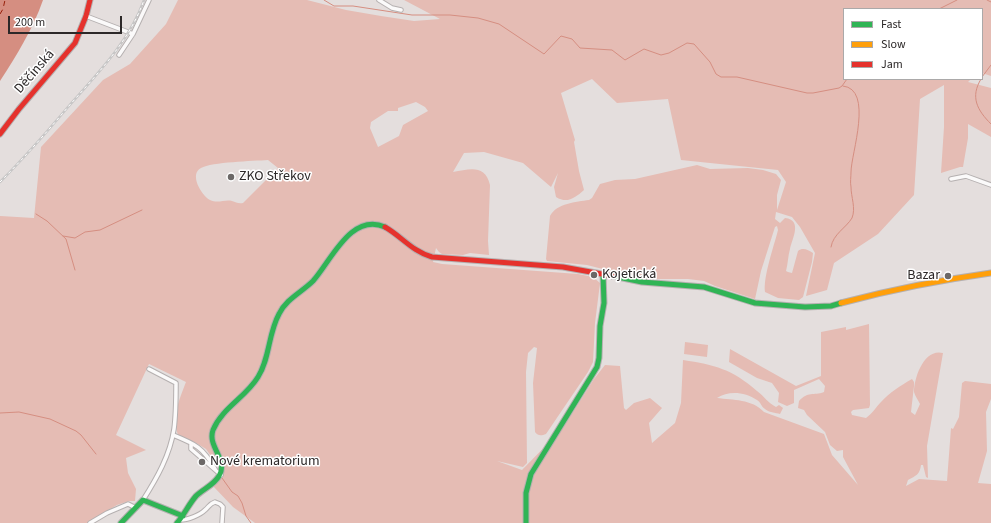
<!DOCTYPE html>
<html>
<head>
<meta charset="utf-8">
<style>
	body { margin:0 }
	#map { position:relative; width:991px; height:523px; overflow:hidden; background:#e4dedd; font-family:"Source Sans 3",sans-serif }
	canvas { display:block }
	.legend { position:absolute; left:843px; top:8px; width:140px; height:72px; box-sizing:border-box; background:#fff; border:1px solid #aba9a9; margin:0; padding:5px 7px; list-style:none; font-size:12px; color:#2c2828 }
	.legend li { display:flex; align-items:center; gap:8px; height:20px }
	.legend b { width:20px; border:1px solid #aba9a9 }
	.scale { position:absolute; left:8px; top:16px; width:114px; height:18px; box-sizing:border-box; border:2px solid #2c2828; border-top:0; padding-left:5px; font-size:12px; line-height:14px; white-space:nowrap; color:#2c2828; -webkit-text-stroke:3px #fff; paint-order:stroke }
</style>
</head>
<body>
<div id="map">
<canvas width="991" height="523"></canvas>
<ul class="legend">
<li><b style="height:5px;background:#30b455"></b>Fast</li>
<li><b style="height:5px;background:#ff9f0a"></b>Slow</li>
<li><b style="height:5px;background:#e5322d"></b>Jam</li>
</ul>
<div class="scale">200 m</div>
</div>
<script>
const ctx = document.querySelector('canvas').getContext('2d');
ctx.lineJoin = 'round';
function paint(path, color) { ctx.fillStyle = color; ctx.fill(path, 'evenodd'); }
function stroke(path, color, width, dash) { ctx.strokeStyle = color; ctx.lineWidth = width; ctx.lineCap = dash ? 'butt' : 'round'; ctx.setLineDash(dash || []); ctx.stroke(path); }
function drawText(font, color, halo, rows, align = 'center') {
  ctx.font = font + ' "Source Sans 3",sans-serif'; ctx.lineWidth = 3; ctx.setLineDash([]); ctx.textBaseline = 'middle'; ctx.strokeStyle = halo; ctx.fillStyle = color; for (const [text, x, y, turn = 0] of rows) {
    ctx.save(); ctx.translate(x, y); ctx.rotate((+turn || 0) * Math.PI / 180); ctx.textAlign = isNaN(turn) ? turn : align; if (halo) ctx.strokeText(text, 0, 0); ctx.fillText(text, 0, 0); ctx.restore();
  }
}
const green = new Path2D(`
	M178 0H307L346 10 381 16 414 21 440 19 404 0H991V76L982 73V9H844V79H971L968 82 991 88V137L968 124V138L963 167H960L941 173 944 127V85L920 99 914 195 878 234 834 263 827 290 806 296 815 253 800 227 792 217 776 212 775 219 780 223 785 218C803 220 792 239 790 249 788 256 788 263 786 271L788 272 792 273 798 251C803 247 808 250 813 253L812 262 803 297 799 300 778 298 765 292C763 277 774 246 778 230L777 226 775 227 761 271 755 299 715 286 704 281 688 279H642L587 265 547 261 546 259 550 216C557 203 576 202 589 200L592 198 600 184 615 180 635 179 697 165 710 169 748 168 763 170 776 174 781 180 777 195V210L786 182 778 170 681 160 668 99 617 103 592 79 561 93 575 140 574 142 579 171 584 190C575 198 567 204 556 197L554 187 558 173 551 187 523 163 484 152 464 153 453 172C470 169 485 164 490 185L488 241 489 255 470 253 463 255 442 254 439 252 436 248 433 262 442 264 578 274 593 277 600 283 595 323 593 362 588 372 546 434C541 436 538 436 535 432L533 383 537 348 534 347 528 353 526 372 527 463 523 467 497 461 522 470 563 428 594 379 605 365 620 366 624 408 626 410 634 403 650 398 662 408 649 423 652 443 675 423 681 403 683 360C715 365 732 369 757 391 764 396 768 403 776 407L779 405 783 408 780 414C776 413 768 412 765 409 761 407 761 402 757 400 745 392 729 390 717 398 733 400 752 399 764 412L824 434 832 455 858 485 843 457V450L837 451 830 445 825 432 807 415 804 410 798 408 799 401C808 391 813 396 824 392L825 386 819 379 794 390V403L787 406 778 402 779 393 772 383 757 378 729 362 730 349 796 386 821 376V332L846 327V330L869 324 870 405 869 408 853 410 851 412 852 415 866 418C872 414 876 407 881 402 890 392 900 386 912 379L914 382V386L911 412 915 415 920 404C918 400 915 396 914 392 914 378 924 348 943 353L927 446 928 478 926 477 923 465H921C920 474 916 476 908 480L906 486 919 479 947 481 951 428 953 429 959 417 962 383 965 381 991 384V399L986 412 987 451 978 483 991 484V523H255L233 507 213 486 218 481 223 473 206 449 196 443 178 435C172 416 179 400 186 382L149 364 116 435 146 450 126 458 128 473 136 489 135 501H129L117 505 87 523H0V216L34 218 41 147 103 80 130 64 166 24ZM416 102 425 107 428 111 403 125 399 136 378 147 370 128 371 122 388 111H398V108ZM268 160 278 168 243 203C238 204 236 202 232 201 225 199 218 204 210 200 201 195 189 174 201 168 212 162 253 161 268 160Z
	M685 342 708 345 707 357 684 354Z`);
const water = new Path2D(`
	M0 0H43C34 27 15 58 0 81Z`);
const stream = new Path2D(`
	M324 0 334 6H353L412 15H450L478 18 499 24 544 54 561 36 572 39 580 48 612 50 625 60 644 49 661 55 669 53 687 43 694 44 710 62 716 74 721 77H737L807 93H813L839 88 842 86 847 79
	M987 0 991 2
	M939 9 957 0
	M982 77 991 65
	M981 79C970 97 977 110 991 124
	M36 214 47 221 66 239 75 270
	M63 236 75 238 85 232 100 230 142 210
	M831 247C833 234 846 228 852 218 856 208 851 197 851 187 850 182 851 177 851 172 851 154 874 89 843 86
	M0 413 19 412 50 419 76 431 81 435 96 454
	M222 478 232 492 238 496 242 503 246 516 251 523`);
const ferry = new Path2D(`
	M0 14 3 9 5 0`);
const street = new Path2D(`
	M379 0 392 8 401 10
	M86 16 133 34
	M119 55 133 34 149 0
	M951 179 966 176 991 185
	M173 435C195 444 203 447 215 469
	M191 443V449L221 475
	M143 500C157 478 170 455 174 429 176 414 176 398 176 383L149 369
	M180 520C188 520 200 515 205 510 209 507 209 504 215 502L220 504 223 507 222 523
	M90 523 107 513 128 504 136 508`);
const fast = new Path2D(`
	M613 276 642 282 704 287 755 303 805 307 831 306 841 303
	M121 523 143 500 183 516
	M177 523C184 515 189 504 196 496 203 489 214 485 219 476 229 460 207 447 213 430 222 408 246 397 258 377 270 358 268 334 279 314 286 299 302 292 313 281 331 261 351 212 385 227
	M526 523V493L531 474 597 367 599 358 600 326 604 303 603 274`);
const slow = new Path2D(`
	M841 303C890 290 940 280 991 273`);
const jam = new Path2D(`
	M0 134 19 109 75 43 86 16 90 0
	M385 227C401 236 413 252 432 257L563 267 613 276`);
const rail = new Path2D(`
	M0 182C24 158 46 133 68 107 97 74 129 42 144 0`);
const markers = [
	[231,177,4,"#6c6867"],
	[594,275,4,"#6c6867"],
	[948,276,4,"#6c6867"],
	[202,462,4,"#6c6867"]
];
const streetNames = [
	["Děčínská",35,72,-49]
];
const poiNames = [
	["ZKO Střekov",239,177],
	["Kojetická",602,275],
	["Bazar",940,276,"right"],
	["Nové krematorium",210,462]
];
paint(green, '#e5bcb4');
paint(water, '#d58e81');
stroke(stream, '#d58e81', 1);
stroke(ferry, '#97210b', 1, [5, 4]);
stroke(street, '#b5b0b0', 5.5);
stroke(fast, '#b5b0b0', 7);
stroke(slow, '#b5b0b0', 7);
stroke(jam, '#b5b0b0', 7);
stroke(street, '#fbfafa', 3.5);
stroke(fast, '#30b455', 5);
stroke(slow, '#ff9f0a', 5);
stroke(jam, '#e5322d', 5);
stroke(rail, '#c7c6c6', 2.5);
stroke(rail, '#fff', 1, [3]);
for (const [x, y, r, color] of markers) { const dot = new Path2D(); dot.arc(x, y, r, 0, 2 * Math.PI); ctx.fillStyle = color; ctx.fill(dot); stroke(dot, '#fff', 1.5); }
drawText('14px', '#2c2828', '#fff', streetNames);
drawText('14px', '#2c2828', '#fff', poiNames, 'left');
</script>
</body>
</html>
